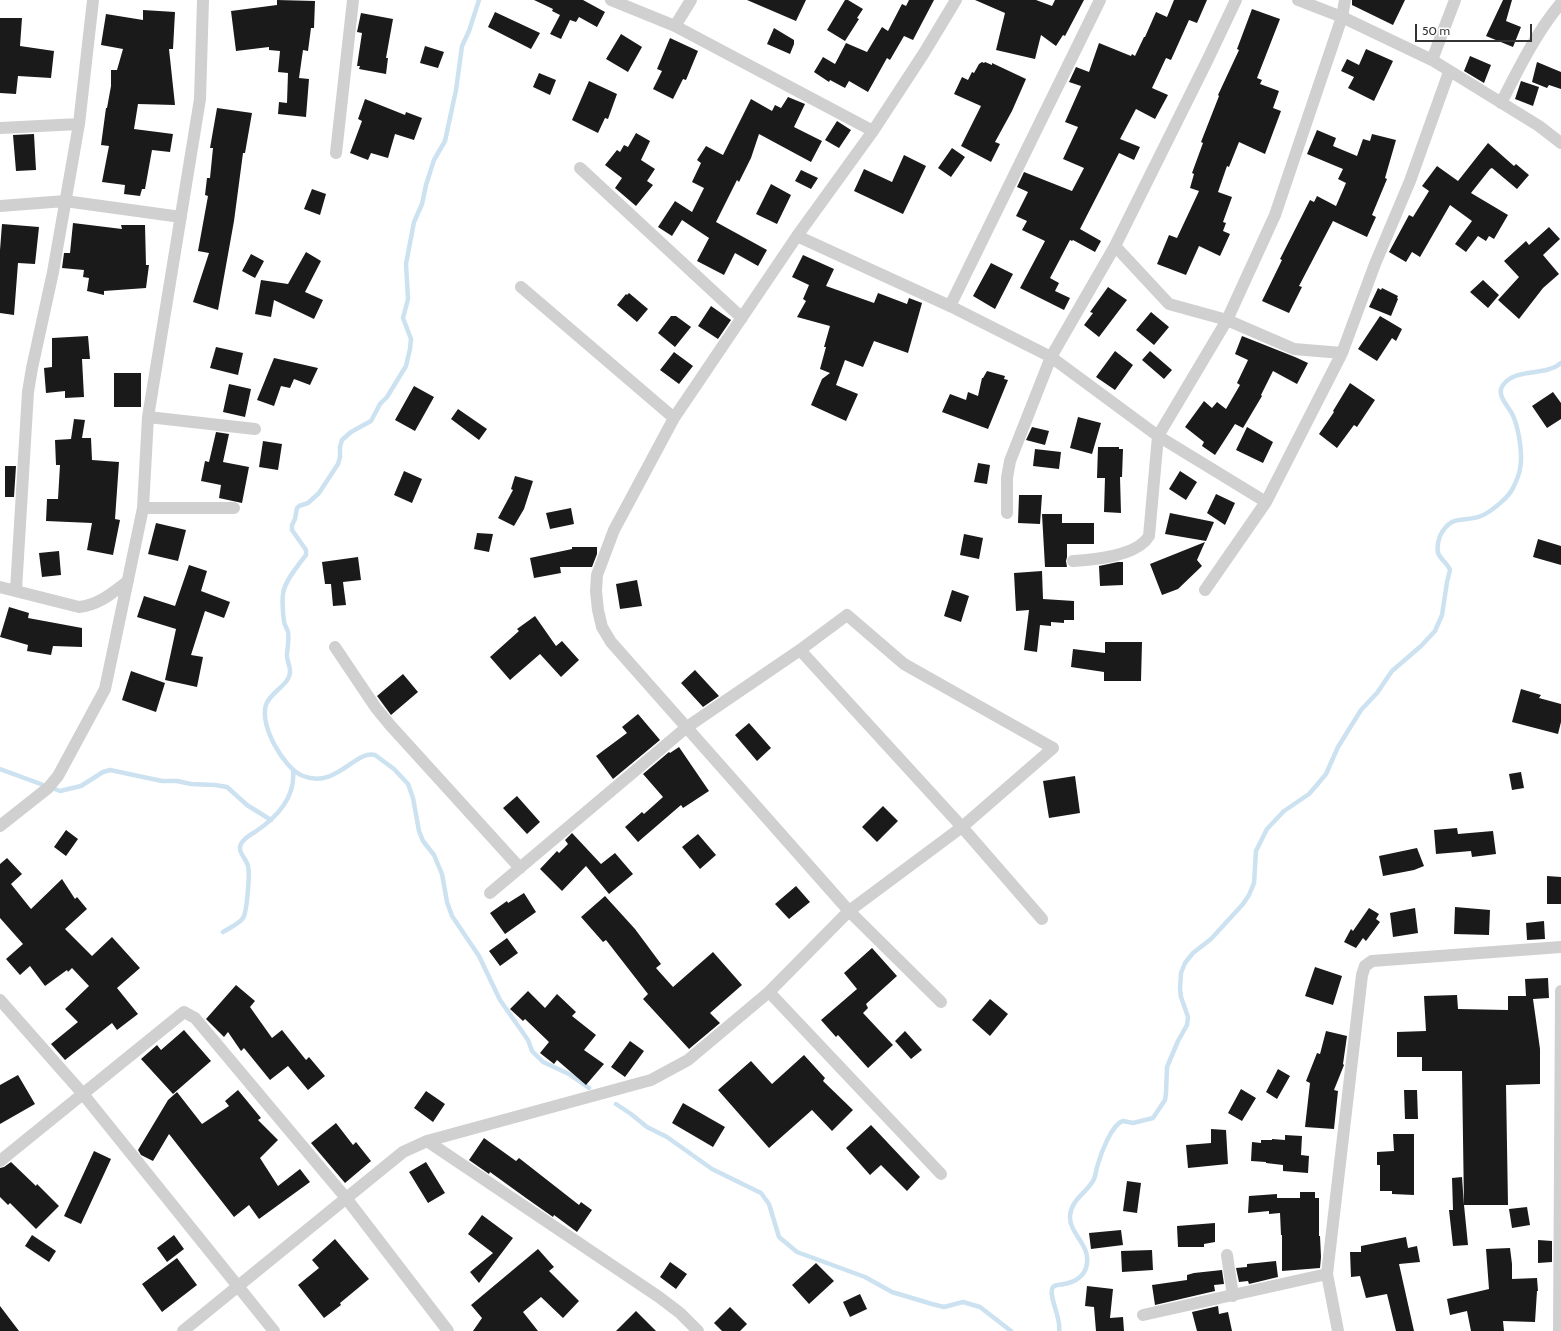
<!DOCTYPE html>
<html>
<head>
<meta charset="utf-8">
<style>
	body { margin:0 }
	#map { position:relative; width:1561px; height:1331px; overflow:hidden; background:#fff; font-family:Cabin,sans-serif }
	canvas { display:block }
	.scale { position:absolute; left:1415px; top:24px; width:117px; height:18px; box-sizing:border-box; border:2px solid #333; border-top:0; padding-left:5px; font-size:12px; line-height:14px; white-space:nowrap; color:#333; -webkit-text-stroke:3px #fff; paint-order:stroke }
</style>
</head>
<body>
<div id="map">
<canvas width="1561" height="1331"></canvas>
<div class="scale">50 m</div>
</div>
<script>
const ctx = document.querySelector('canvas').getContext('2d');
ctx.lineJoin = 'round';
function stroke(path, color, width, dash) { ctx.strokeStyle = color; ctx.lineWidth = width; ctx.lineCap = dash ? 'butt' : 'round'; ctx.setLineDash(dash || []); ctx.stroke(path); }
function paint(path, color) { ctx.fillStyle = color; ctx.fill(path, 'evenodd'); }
const stream = new Path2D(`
	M479 0 469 31 462 46 456 90 445 141 434 160 426 185 422 204 414 222 406 264 408 299 403 318 411 339 410 349 406 366 387 397 380 404 371 421 351 432 342 440 340 447V457L338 464 319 493 308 503 299 506 297 508 295 519 292 525V530L306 550V555C299 564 284 582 283 594 282 599 283 615 284 621 284 625 287 628 288 632 289 639 288 646 287 653 286 659 290 665 290 671 291 684 269 693 266 705 259 725 284 769 303 776 336 789 355 750 375 755L394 769 408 784 413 798 419 831 423 841 434 855 442 874 447 902 452 916 479 956 500 1000 528 1040 532 1051 543 1062 569 1074 589 1088
	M0 769 60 791 81 786 103 772 110 770 162 781H177L191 784 215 785 227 787 247 805 271 820
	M223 932C229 928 239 924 243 918 247 912 250 874 248 866 246 858 237 852 241 844 244 838 250 835 255 832 276 818 296 798 293 770
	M616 1104 631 1114 647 1127 667 1137 712 1169 761 1193 769 1204 779 1237 797 1252 865 1277 892 1292 932 1304 944 1307 963 1302 980 1307 1011 1331
	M1059 1331C1062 1319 1047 1294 1053 1287 1056 1284 1061 1285 1064 1284 1076 1282 1086 1275 1087 1263 1090 1245 1069 1233 1070 1216 1071 1199 1088 1192 1094 1179 1096 1174 1096 1169 1098 1164 1101 1153 1112 1124 1123 1121L1133 1123 1153 1118 1165 1100 1166 1093 1167 1067 1178 1041 1187 1025 1188 1017 1181 997 1180 989 1181 973 1185 963 1193 953 1211 939 1243 904 1249 895 1254 883 1256 851 1267 829 1284 811 1309 794 1316 786 1326 774 1338 747 1361 710 1377 693 1392 671 1421 646 1435 631 1442 615 1447 582 1450 570C1448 564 1441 560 1438 553 1437 547 1438 541 1440 536 1451 513 1464 523 1481 516 1491 512 1509 497 1513 488 1516 482 1519 475 1520 469 1523 455 1519 431 1514 418 1511 408 1495 396 1503 385 1516 367 1545 377 1561 363`);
const building = new Path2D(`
	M277 0 315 1 314 28H311L308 51 303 50 299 78 309 79 306 117 278 114 279 102 287 103 288 73 278 72 280 51 269 50V47L236 51 231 11 277 5Z
	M534 0H583L605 12 597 27 579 17 576 22 570 20 561 39 550 34 560 15 552 11 553 9Z
	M747 0H806L796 21Z
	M845 0H848L863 9 857 18 859 19 845 41 827 30Z
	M909 0H934L913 40 904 36 890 60 887 58 868 92 849 81 845 88 830 80 829 82 814 72 823 57 835 64 846 43 867 52 882 27 888 31 902 4 906 6Z
	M975 0H1036L1052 6 1055 0H1084L1065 36 1063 35 1056 46 1041 35 1035 59 996 50 1005 13Z
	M1174 0H1207L1197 23 1189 20 1171 60 1166 58 1152 88 1168 95 1155 119 1136 109 1120 139 1140 147 1134 160 1119 153 1080 229 1101 241 1095 252 1073 240 1072 241 1070 240 1050 278 1059 283 1055 291 1070 298 1064 310 1020 288 1045 241 1022 230 1027 221 1016 216 1028 192 1017 187 1024 172 1072 191 1084 168 1063 159 1078 127 1065 122 1081 86 1069 82 1076 67 1089 72 1099 43 1131 56 1132 54 1135 56 1144 37H1145L1156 12 1167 17Z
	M1352 0H1405L1393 25 1352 5Z
	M1503 0H1512L1506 21 1521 27 1513 47 1486 36Z
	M1252 9 1280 19 1257 78 1262 80 1260 84 1279 91 1273 108 1281 111 1265 154 1239 142 1229 167 1227 166 1218 192 1232 197 1223 222 1226 223 1223 231 1230 234 1220 256 1199 246 1186 275 1157 264 1169 235 1177 238 1199 191 1190 188 1194 174 1192 173 1203 143 1201 142 1219 96 1218 95 1239 50 1237 49Z
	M143 10 175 12 173 49H169L175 105 138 104 134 129 173 134 170 152 152 150 145 189H142L140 196 124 194 125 185 102 182 109 146 101 145 106 108H107L111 86V70H117L123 49 101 45 106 14 143 20Z
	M495 12 540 33 531 49 488 27Z
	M361 13 393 19 386 58H388L386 74 359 69 360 66H357L362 33 357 32Z
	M0 18H22L20 46 54 51 51 78 18 76 16 94 0 93Z
	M774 28 794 40V44L790 54 767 44Z
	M621 34 642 47 628 72 606 59Z
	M670 38 698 51 686 80 683 79 673 99 653 89 662 71 657 69Z
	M425 46 444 52 438 68 420 63Z
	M1366 49 1393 61 1374 101 1348 88 1354 77 1341 71 1347 59 1359 65Z
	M1470 56 1491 65 1484 83 1464 71Z
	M982 62 984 63 985 62 992 65V63L1026 79 1012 111 995 142 1000 144 991 162 961 146 981 106 954 94 962 77 968 80 972 72 974 73 979 64Z
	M1537 62 1561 72V89L1549 85 1547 88 1532 82Z
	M539 73 556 80 550 95 533 87Z
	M589 81 617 94 608 119 605 118 598 133 572 120Z
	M1521 81 1539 87 1533 106 1515 99Z
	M788 97 805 104 794 127 822 141 811 162 759 134 751 158 739 182 737 180 716 222 767 250 758 266 735 253 724 275 697 261 709 238 682 220 672 236 658 227 675 201 692 212 704 188 692 182 701 163 697 160 706 146 723 155 751 99 772 111 775 105 781 108Z
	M365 99 405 115 406 112 422 118 414 140 395 134 388 158 371 153 368 160 350 153 362 121 358 119Z
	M217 108 252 113 245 153H243L234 221 218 310 193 302 209 253 198 251 208 196 205 195 207 178H210L213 148H210Z
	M837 121 851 130 839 148 825 140Z
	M1317 130 1336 138 1333 146 1357 156 1363 139 1370 141 1372 134 1396 140 1385 178 1387 179 1372 215 1376 217 1367 237 1333 221 1299 286 1302 287 1289 313 1262 301 1282 260 1280 259 1310 200 1314 202 1317 196 1336 206 1346 183 1338 179 1343 169 1307 154Z
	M636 133 650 141 641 160 655 169 647 181 653 185 636 206 615 188 622 178 605 165 617 150 620 152 624 145 628 147Z
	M34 134 36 170 16 171 13 135Z
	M1488 143 1514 166 1516 164 1529 175 1517 189 1492 168 1490 169 1471 193 1508 215 1494 239 1489 236 1486 241 1478 236 1466 252 1455 244 1472 221 1450 205 1420 257 1412 252 1406 262 1389 252 1409 215 1413 217 1429 191 1422 186 1437 166 1458 181Z
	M952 148 965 157 951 177 938 168Z
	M904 155 926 166 903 214 854 191 864 169 892 182Z
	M801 170 818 178 811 189 795 181Z
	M771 184 791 195 777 224 756 214Z
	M312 189 326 194 320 215 304 209Z
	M73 223 122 229 121 225H145L146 265H149L146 288 104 291V295L87 291 89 278 83 277 84 270 62 268 64 253H70Z
	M2 224 39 227 35 264 18 263 14 315 0 313V250Z
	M1549 227 1560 239 1543 255 1559 274 1543 288 1519 319 1498 300 1519 277 1504 261 1526 241 1529 245Z
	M306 252 321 261 305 292 323 300 314 319 274 300 271 317 255 314 261 280 288 284Z
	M251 254 264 261 255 278 242 271Z
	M803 255 834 269 826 286 874 303 878 293 907 304 909 298 922 303 908 353 874 341 863 367 845 360 836 385 858 394 846 421 811 405 822 379 830 373 820 369 826 347H824L830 326 797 317 806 301 803 299 809 285 792 277Z
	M991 263 1013 274 995 309 973 296Z
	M1483 280 1499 295 1488 308 1470 292Z
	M1108 287 1127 300 1099 337 1084 325 1093 313 1090 312Z
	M1378 288 1381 290 1382 288 1398 296 1397 298 1398 299 1391 316 1369 307Z
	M629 293 648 309 637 322 617 305 626 294 627 295Z
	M711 306 731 320 718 339 698 326Z
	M1151 312 1169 327 1154 345 1136 330Z
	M671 316H676L691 327 675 347 658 333Z
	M1380 316 1402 329 1396 341 1392 338 1377 361 1358 349Z
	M88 336 90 359H82L84 397 65 398V391L46 393 44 368 52 367V338Z
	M1242 336 1295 357 1308 363 1297 384 1273 371 1261 395 1262 396 1243 428 1235 424 1215 455 1202 446 1204 442 1185 427 1204 401 1212 408 1217 402 1226 409 1240 385 1237 383 1248 360 1235 354Z
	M216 347 243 353 238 375 210 368Z
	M1115 351 1133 365 1115 390 1096 377Z
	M1150 351 1172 370 1164 379 1142 360Z
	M674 352 693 366 679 384 660 370Z
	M274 358 318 368 310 385 294 379 290 388 281 386 274 406 257 400Z
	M987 371 1005 376 1004 379 1008 380 988 429 942 412 950 394 966 400 968 392 978 396 982 378H983Z
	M114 373H141V407H114Z
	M1350 383 1375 400 1357 427 1354 425 1337 448 1319 434 1334 412 1333 411Z
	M229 384 251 389 245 417 223 412Z
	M414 386 434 397 415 431 395 420Z
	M1553 392 1561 403V419L1547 428 1532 406Z
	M458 409 487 429 479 440 451 419Z
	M1078 417 1101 423 1092 454 1070 448Z
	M74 419 85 420 82 438H91L92 460 119 462 115 519 120 520 113 555 87 550 92 523 46 521 47 499H58L60 465H56L55 440 71 439Z
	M1032 427 1049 431 1045 445 1026 440Z
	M1247 427 1273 442 1263 463 1236 450Z
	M216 432 229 434 223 462 249 467 242 503 219 498 221 485 201 481 205 461 209 462Z
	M263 441 282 444 278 470 259 467Z
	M1098 447H1119V449H1123L1122 477H1120L1121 513 1104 512 1105 478H1097Z
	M1035 449 1061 452 1059 469 1033 466Z
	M978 463 990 465 987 484 974 482Z
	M5 466H16L14 497H5Z
	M404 471 422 479 412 503 394 495Z
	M1180 471 1197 482 1186 500 1169 489Z
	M515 476 533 481 524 509 514 526 498 518 513 490 511 489Z
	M1216 494 1235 503 1225 525 1207 513Z
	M1019 495H1042L1040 524 1018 523Z
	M571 508 574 524 550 529 546 513Z
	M1170 513 1214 522 1206 541 1165 534Z
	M1042 514H1062V523H1094V544H1067V557L1066 561 1067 567H1045Z
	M156 523 186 530 178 561 148 554Z
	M477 533 493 534 489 552 474 549Z
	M964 534 983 538 979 559 960 555Z
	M1538 539 1561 546V565L1533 557Z
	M1205 542 1197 560 1202 566 1178 589 1162 595 1150 564Z
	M572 547H597V554L592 567H560L561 573 534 578 530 558 572 549Z
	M59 551 61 575 42 577 39 553Z
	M358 557 361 580 343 582 346 605 333 606 331 584H325L322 562Z
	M1118 562H1123V585L1100 586 1099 566Z
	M189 565 207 571 201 591 230 602 224 618 205 611 191 655 203 657 197 687 165 680 176 629 137 617 144 596 175 606Z
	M1042 571 1043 599 1074 601V620H1064V623L1051 622V626L1040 625 1037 652 1024 650 1029 610 1016 611 1014 573Z
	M637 580 642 606 620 609 616 584Z
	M952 590 969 596 961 622 944 616Z
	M9 607 29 613 28 618 82 628V647L53 646 51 655 27 651 28 645 0 637Z
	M535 616 556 646 562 641 579 660 561 677 540 654 510 680 490 657 519 631 517 629Z
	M1105 642H1142L1141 681H1104V672L1071 667 1073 649 1105 653Z
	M695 670 719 696 703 707 681 683Z
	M131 671 165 683 156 712 122 700Z
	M403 674 418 692 391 715 377 696Z
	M1521 689 1541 695 1539 698 1561 704V722L1558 734 1512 722Z
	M638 714 660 740 613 779 596 756 627 733 622 727Z
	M749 723 771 748 757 761 735 735Z
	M679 747 709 791 683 808 681 805 638 842 625 827 642 812 644 814 663 797 643 774 669 752 670 753Z
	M1521 772 1524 788 1512 790 1509 774Z
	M1075 776 1080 813 1049 818 1043 781Z
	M517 796 540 822 527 834 503 808Z
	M883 806 898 821 877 842 862 827Z
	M1457 828 1458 834 1493 831 1496 854 1472 857 1471 851 1436 854 1434 830Z
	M66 830 78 839 66 856 54 847Z
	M572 833 601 864 615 853 633 874 609 894 586 866 562 891 540 869 557 851 559 853 568 844 565 840Z
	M698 834 716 855 700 869 682 847Z
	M1417 848 1424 866 1414 870 1383 876 1379 856Z
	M7 858 22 874 11 884 31 909 62 879 75 899 77 897 87 909 65 929 92 956 112 937 140 968 117 988 138 1014 117 1030 112 1023 65 1060 51 1044 78 1022 65 1009 89 986 72 968 68 972 67 970 45 986 30 966 20 975 6 959 23 944 0 918V864Z
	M1547 876 1561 877V904H1547Z
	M796 886 810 902 789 919 775 904Z
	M524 893 536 912 505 934 490 913 507 901 508 903Z
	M605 896 635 929 661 964 656 968 673 987 713 952 742 985 710 1013 720 1023 689 1049 643 999 648 994 606 940 603 942 581 917Z
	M1455 907 1490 910 1489 935 1454 934Z
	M1369 908 1379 914 1376 919 1380 922 1366 941 1363 938 1356 948 1344 942 1351 929 1353 931Z
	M1415 908 1418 933 1393 937 1390 913Z
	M1544 921 1545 939 1527 940 1526 923Z
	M507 938 518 953 500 966 489 951Z
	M872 948 897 976 866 1004 868 1008 863 1013 893 1045 868 1068 838 1035 836 1037 821 1020 857 989 844 973Z
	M1315 967 1342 976 1333 1005 1305 996Z
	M1548 978 1549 998 1533 999 1540 1049V1084L1506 1085 1508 1205H1464L1468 1245 1453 1246 1449 1210H1453L1452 1178 1462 1177 1464 1205 1462 1071H1422V1057H1397V1032L1426 1031 1424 996 1457 995 1458 1009 1508 1010V996H1526L1525 979Z
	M236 985 255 1001 250 1007 272 1038 282 1030 306 1060 309 1057 325 1076 308 1090 288 1066 270 1080 244 1048 241 1051 228 1032 224 1037 206 1019Z
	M528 991 545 1008 557 994 576 1012 572 1016 596 1035 584 1050 604 1064 586 1085 557 1060 554 1064 540 1053 549 1042 525 1019 523 1021 510 1009Z
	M990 999 1008 1014 990 1036 972 1020Z
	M184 1030 211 1061 173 1094 141 1059 157 1045 161 1050Z
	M905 1031 922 1050 911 1059 895 1041Z
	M1326 1031 1347 1036 1343 1064 1344 1065 1334 1090 1338 1091 1334 1129 1305 1127 1310 1083 1306 1081 1317 1053 1320 1054Z
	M630 1041 644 1051 625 1077 611 1067Z
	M804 1055 825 1078 823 1081 853 1110 832 1131 812 1110 769 1148 718 1090 751 1061 772 1084Z
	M1278 1069 1290 1076 1277 1099 1266 1092Z
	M18 1075 35 1104 0 1124V1085Z
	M1241 1089 1256 1098 1242 1121 1228 1113Z
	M238 1090 261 1118 258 1120 278 1140 260 1158 278 1186 300 1169 310 1182 259 1219 249 1205 234 1217 169 1134 153 1161 141 1155 138 1150 168 1100 177 1092 202 1124 229 1106 225 1101Z
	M1404 1090H1417L1418 1119H1405Z
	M426 1091 445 1104 433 1122 414 1108Z
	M683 1103 725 1127 713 1147 672 1123Z
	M336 1123 353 1145 356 1142 371 1161 345 1183 311 1143Z
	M871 1125 920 1177 907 1191 881 1165 870 1175 846 1148Z
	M1211 1129 1226 1130 1228 1164 1188 1168 1186 1145 1211 1143Z
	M1393 1134H1414V1195L1392 1194V1191H1380V1165H1377V1152L1394 1151Z
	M1285 1135 1302 1136 1301 1155 1309 1156 1308 1173 1283 1171V1165L1266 1163V1162L1251 1161 1252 1142 1261 1143V1140H1272V1139L1285 1140Z
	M484 1138 516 1161 519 1158 579 1205 581 1202 592 1210 577 1232 554 1215 553 1217 526 1198 490 1172 489 1174 469 1160Z
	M94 1151 111 1159 81 1224 64 1216Z
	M11 1162 36 1186 37 1184 59 1206 36 1229 10 1203 8 1205 0 1197V1168L4 1167Z
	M426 1162 445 1193 428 1203 409 1172Z
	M1127 1181 1141 1183 1137 1213 1123 1211Z
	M1300 1192H1315V1198H1319V1236H1320L1321 1257 1320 1268 1282 1271V1235H1281L1280 1213 1269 1214V1211L1248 1213 1249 1196 1277 1194V1198H1300Z
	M1527 1207 1530 1225 1512 1228 1509 1209Z
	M482 1215 513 1238 479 1283 470 1272 493 1253 468 1234Z
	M1215 1223V1242L1204 1244V1247H1178L1177 1226Z
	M1121 1230 1123 1245 1091 1249 1089 1233Z
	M32 1235 56 1251 49 1262 25 1246Z
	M174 1235 184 1249 167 1262 157 1248Z
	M1406 1237 1408 1248 1417 1246 1420 1262 1399 1264 1414 1331H1396L1387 1294 1366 1298 1360 1276 1351 1277 1350 1252H1361V1246Z
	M335 1239 369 1279 340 1303 341 1305 324 1318 298 1285 319 1268 312 1260Z
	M1538 1240 1552 1241V1262L1538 1263Z
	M1510 1248 1512 1264V1279L1537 1278 1538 1291H1537L1535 1322 1503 1321 1504 1331H1471L1467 1311 1450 1315 1447 1299 1489 1289 1486 1249Z
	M538 1249 554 1267 549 1271 579 1301 563 1318 541 1297 523 1312 538 1331H473L482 1318 471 1305Z
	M1152 1250 1153 1270 1122 1272 1121 1251Z
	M177 1258 197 1285 162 1312 142 1284Z
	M1276 1261 1278 1277 1249 1284 1248 1281 1239 1282 1236 1268 1247 1267V1264Z
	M670 1262 687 1274 676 1289 660 1277Z
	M816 1263 834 1281 809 1304 792 1285Z
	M1222 1270 1224 1284 1214 1285 1215 1291 1155 1305 1152 1285 1187 1280V1275L1194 1273Z
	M1087 1286 1113 1289 1110 1318 1123 1317 1124 1331H1096L1094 1307 1085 1306Z
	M860 1294 867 1309 850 1317 843 1302Z
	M0 1306 19 1331H0Z
	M1218 1306 1219 1314 1228 1312 1232 1331H1197L1192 1312Z
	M730 1307 747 1324 740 1331H722L714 1323Z
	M636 1311 656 1331H616Z`);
const street = new Path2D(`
	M611 0 675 26 873 131
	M1298 0 1342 17 1432 60 1539 126 1561 143
	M675 26 691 0
	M1432 60 1455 0
	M1501 103C1519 68 1536 33 1561 3
	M0 128 79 124
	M336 153 353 0
	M580 168 742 318
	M0 206 65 201 181 217
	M797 236 950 306 1051 357 1158 436 1266 502
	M1115 246 1169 304 1227 320 1294 349 1342 353
	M521 287 674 418
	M950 306 1100 0
	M148 417 255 429
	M143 508H234
	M1007 513V478L1010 461 1051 357 1115 246 1207 61 1236 0
	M1073 561C1094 560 1137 556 1149 536L1158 436 1227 320 1275 215 1342 17 1345 0
	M0 587 79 607C99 605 112 593 128 581
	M16 590 28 392 32 368 53 272 79 124 93 0
	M1205 590 1266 502 1342 353 1375 264 1410 181 1449 72
	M335 647 376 708 390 725 520 868
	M800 650 962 827 1042 919
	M0 826 48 788 58 776 105 689 143 508 148 417 200 99 203 0
	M769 992 941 1174
	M0 1000 83 1094 274 1331
	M941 1002 849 911 611 642 602 627 598 610 596 591 597 575 614 530 674 418 797 236 873 131 924 53 956 0
	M427 1141 651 1080 688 1060 769 992 849 911 962 827 1053 748 904 664 847 615 800 650 687 727 490 893
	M0 1161 184 1012 195 1018 346 1198 448 1331
	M1227 1255 1233 1296
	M1143 1315 1327 1274
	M183 1331 403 1152 427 1141 659 1297 680 1313 698 1331
	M1338 1331 1327 1274 1362 975 1365 966 1372 961 1561 947
	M1559 1331 1561 991`);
stroke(stream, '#cce2f0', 4.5);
paint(building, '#1a1a1a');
stroke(street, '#d0d0d0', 12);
</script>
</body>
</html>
